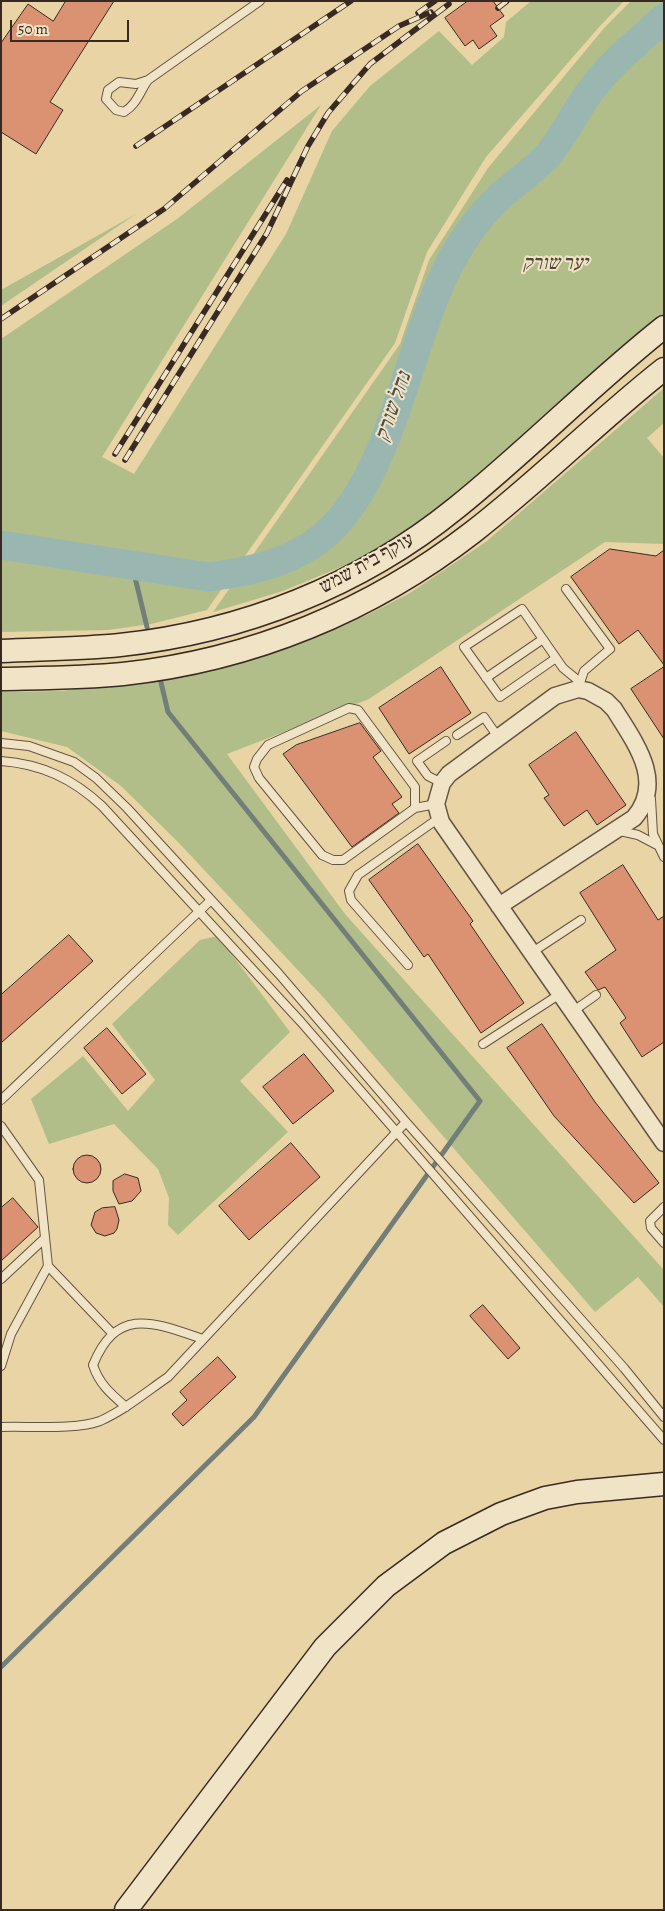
<!DOCTYPE html>
<html>
<head>
<meta charset="utf-8">
<style>
	body { margin:0 }
	#map { position:relative; width:665px; height:1911px; overflow:hidden; background:#e9d4a6; font-family:Alegreya,serif }
	canvas { display:block }
	.frame { position:absolute; inset:0; border:2px solid #382923; pointer-events:none }
	.scale { position:absolute; left:10px; top:20px; width:119px; height:22px; box-sizing:border-box; border:2px solid #382923; border-top:0; padding-left:6px; font-size:15px; line-height:18px; white-space:nowrap; color:#382923; -webkit-text-stroke:4px #f1e3c5; paint-order:stroke }
</style>
</head>
<body>
<div id="map">
<canvas width="665" height="1911"></canvas>
<div class="frame"></div>
<div class="scale">50 m</div>
</div>
<script>
const ctx = document.querySelector('canvas').getContext('2d');
ctx.lineJoin = 'round';
function paint(path, color) { ctx.fillStyle = color; ctx.fill(path, 'evenodd'); }
function stroke(path, color, width, dash) { ctx.strokeStyle = color; ctx.lineWidth = width; ctx.lineCap = dash ? 'butt' : 'round'; ctx.setLineDash(dash || []); ctx.stroke(path); }
function drawText(font, color, halo, rows, align = 'center') {
  ctx.font = font + ' Alegreya,"Frank Ruhl Libre",serif'; ctx.lineWidth = 4; ctx.setLineDash([]); ctx.textBaseline = 'middle'; ctx.strokeStyle = halo; ctx.fillStyle = color; for (const [text, x, y, turn = 0] of rows) {
    ctx.save(); ctx.translate(x, y); ctx.rotate((+turn || 0) * Math.PI / 180); ctx.textAlign = isNaN(turn) ? turn : align; if (halo) ctx.strokeText(text, 0, 0); ctx.fillText(text, 0, 0); ctx.restore();
  }
}
const green = new Path2D(`
	M531 1H624L600 26 486 157 427 252 395 343 207 610 151 624 108 630 1 632V339L177 219 321 105 102 457 134 474 286 234 332 131 370 86 439 31 472 65 504 37 506 22Z
	M631 1H664V316L550 410 455 501 365 557 283 591 213 612 400 344 429 260 488 168 605 27Z
	M136 214 1 306V290Z
	M664 388V423L647 438 664 458V544L605 542 369 699 227 754 345 914 664 1270V1307L638 1277 595 1312 323 997 178 842 121 786 67 747 1 731V692L62 691 182 673 276 648 367 615 410 593 487 541Z
	M218 936 290 1032 240 1081 288 1132 178 1235 168 1225 169 1198 158 1169 114 1124 49 1144 31 1099 83 1056 128 1111 155 1080 112 1024 200 940Z`);
const stream = new Path2D(`
	M132 565 147 627
	M1 1667 254 1417 480 1101 168 712 159 674`);
const river = new Path2D(`
	M1 545 209 577C245 572 282 565 313 544 395 489 406 333 458 249 471 228 485 209 504 193 518 181 534 170 547 156 564 137 575 111 591 90 611 63 639 41 664 18`);
const building = new Path2D(`
	M66 1H114L50 102 63 110 36 154 1 132V43L28 4 53 21Z
	M468 1H493L504 16 490 26 497 36 479 49 473 40 465 46 445 18Z
	M610 549 656 556 664 550V665L638 630 619 644 571 577Z
	M441 667 471 713 409 754 379 708Z
	M664 667V739L631 689Z
	M360 723 381 751 373 757 402 797 392 804 399 813 352 847 283 754 296 745Z
	M576 732 626 805 597 825 587 810 564 826 544 798 549 795 529 765Z
	M418 844 473 921 470 924 524 1003 481 1033 428 954 424 957 369 880Z
	M623 865 658 920 664 916V1042L642 1057 620 1023 626 1018 605 987 598 990 585 972 616 950 580 893Z
	M69 935 93 961 1 1043V995Z
	M542 1024 595 1102 659 1183 634 1203 554 1116 507 1048Z
	M107 1028 146 1074 122 1094 84 1048Z
	M304 1054 334 1091 293 1124 263 1087Z
	M291 1143 320 1177 249 1240 219 1206Z
	M73 1169a14 14 0 1 1 28 0a14 14 0 1 1-28 0Z
	M125 1174 138 1178 141 1191 132 1201 119 1204 113 1191V1181Z
	M13 1198 38 1227 1 1261V1208Z
	M115 1207 119 1220 117 1229 114 1233 105 1236 96 1233 91 1225 95 1212 102 1208Z
	M483 1305 520 1348 508 1359 470 1316Z
	M218 1357 236 1377 183 1426 172 1414 187 1400 180 1392Z`);
const lane = new Path2D(`
	M148 80 136 84 119 82 108 90 106 99 116 110 124 112C137 104 139 93 148 80L260 1
	M566 589 610 649 584 671 579 686
	M556 658 500 697 464 647 522 609 563 668 580 682
	M486 678 543 639
	M349 708 358 710 415 787V808L343 860H333L322 855 259 778 254 767 257 759 268 745Z
	M457 735 484 717 498 737
	M1 743 29 746 74 762 96 778 127 808 279 974 406 1122 624 1368 664 1417
	M1 761C42 764 73 779 102 806L301 1022 664 1440
	M442 783 428 776 417 761 446 741
	M651 799 653 834 664 857
	M415 808 436 804
	M620 831 638 835 657 845
	M531 953 581 920
	M408 965 351 900 349 891 358 875 439 818
	M572 1012 596 995
	M483 1044 560 994
	M1 1100 210 901
	M1 1126 39 1180 48 1266 112 1333
	M664 1207 650 1221 651 1228 664 1243
	M1 1279 45 1238
	M1 1366 11 1334 48 1266
	M126 1407C111 1394 99 1384 93 1365 117 1306 153 1322 203 1339
	M1 1427C28 1426 77 1430 100 1421 125 1410 146 1392 168 1377L406 1122`);
const street = new Path2D(`
	M499 906 634 818C665 782 636 744 614 709L606 701 588 691 578 689 555 696 449 774 442 783 436 804 441 822 664 1143`);
const secondary = new Path2D(`
	M1 651C41 649 81 649 120 645 242 632 360 586 456 508 527 451 592 384 664 327
	M1 679C42 678 82 678 123 674 252 660 371 611 473 532 539 481 598 421 664 369
	M126 1910 325 1647 386 1586 444 1543 501 1514 545 1498 577 1492 664 1484`);
const rail = new Path2D(`
	M498 8 507 1
	M418 13 435 1
	M136 146 351 1
	M1 319 164 209 302 91 399 26 431 12
	M115 454 287 180
	M125 460 267 233 308 146 328 113 370 64 449 4`);
const parkNames = [
	["יער שורק",555,264]
];
const streetNames = [
	["עוקף בית שמש",367,564,-29]
];
const waterNames = [
	["נחל שורק",394,407,-71]
];
paint(green, '#b1be8a');
stroke(stream, '#737e78', 5);
stroke(river, '#9ab6b1', 29);
paint(building, '#db9273');
stroke(building, '#382923', 1);
stroke(lane, '#645444', 10);
stroke(street, '#645444', 19);
stroke(secondary, '#382923', 25);
stroke(lane, '#f1e3c5', 8);
stroke(street, '#f1e3c5', 16);
stroke(secondary, '#f1e3c5', 22);
stroke(rail, '#382923', 5.5);
stroke(rail, '#f1e3c5', 4, [11]);
drawText('italic 20px', '#504738', '#f1e3c5', parkNames);
drawText('20px', '#382923', '#f1e3c5', streetNames);
drawText('italic 21px', '#504c46', '#f1e3c5', waterNames);
</script>
</body>
</html>
